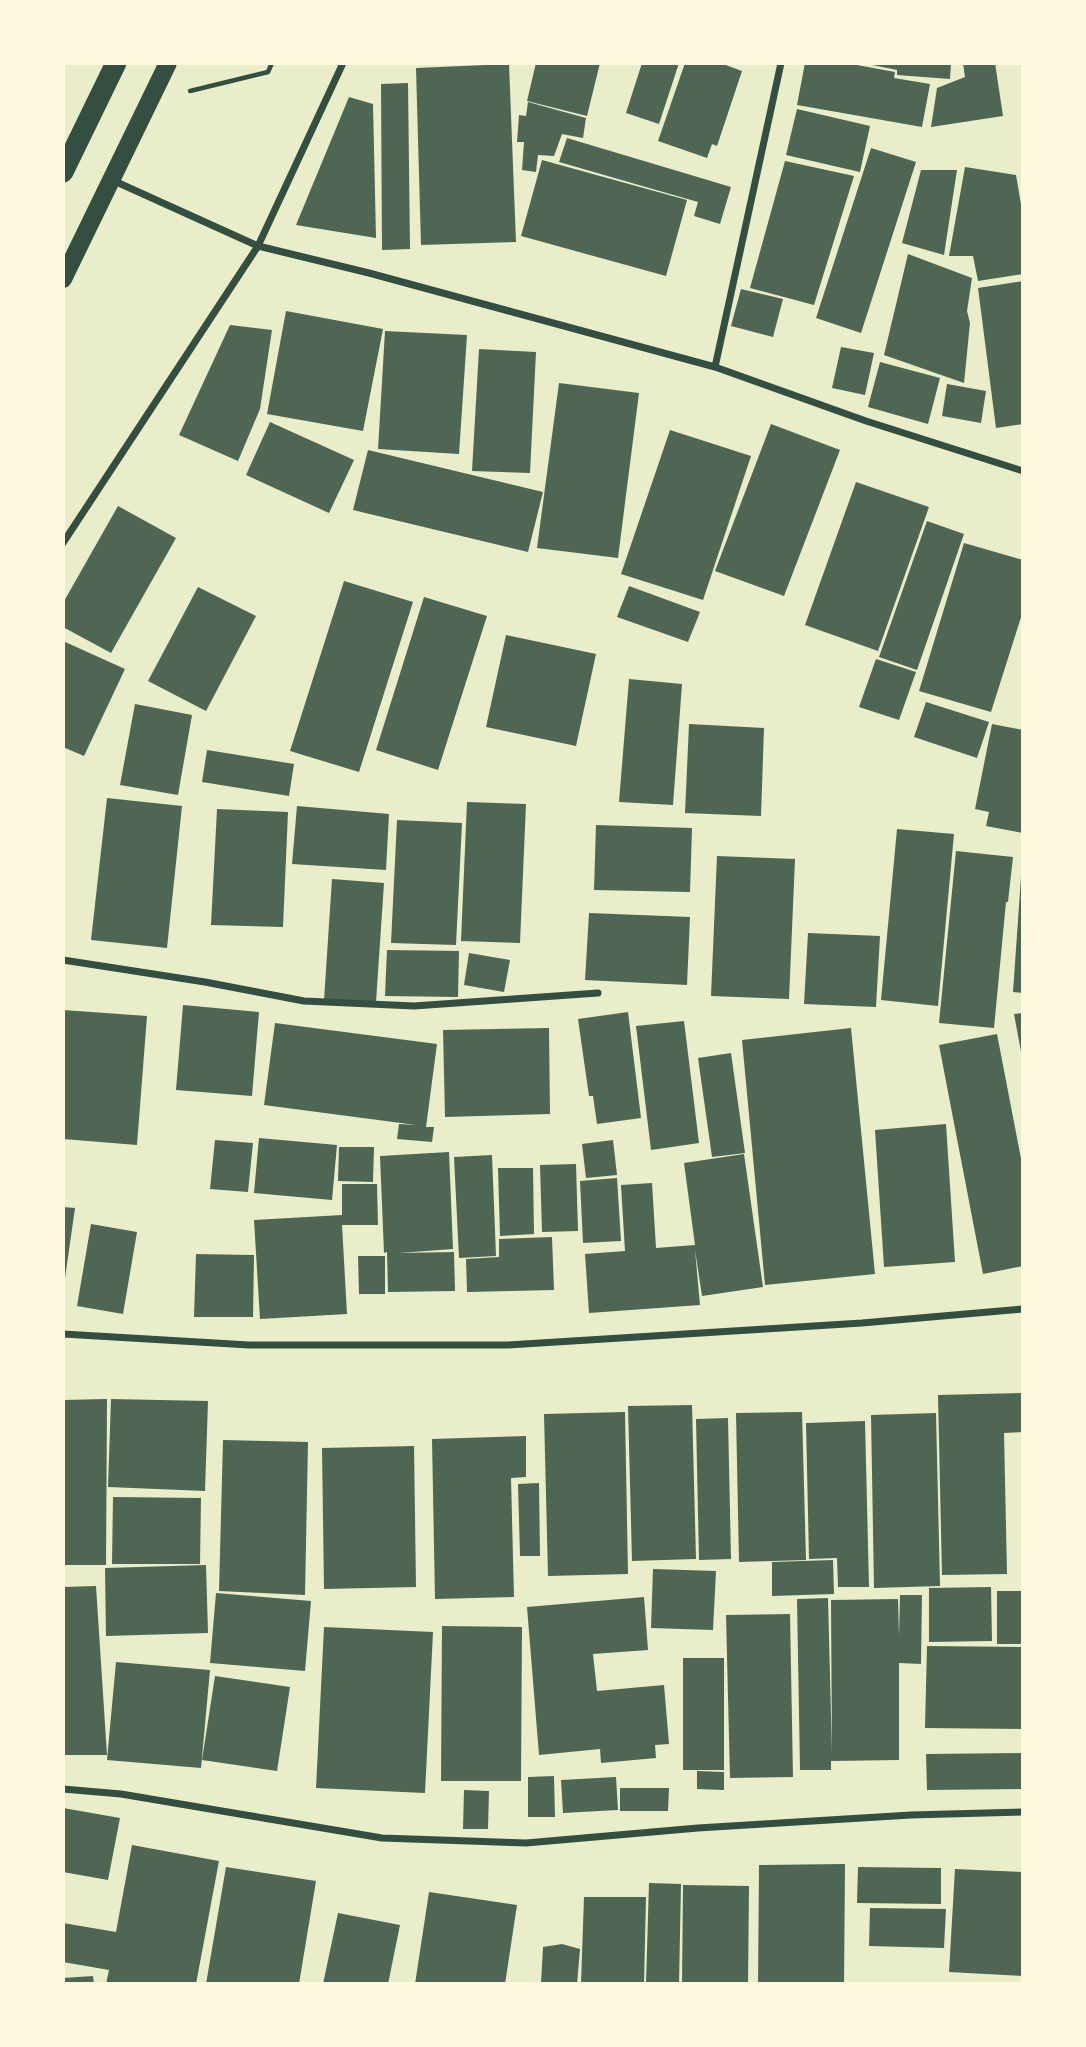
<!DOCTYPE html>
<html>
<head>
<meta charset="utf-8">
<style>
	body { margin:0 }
	#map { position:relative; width:1086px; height:2047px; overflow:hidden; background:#e9edc9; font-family:Spectral,serif }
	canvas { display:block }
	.frame { position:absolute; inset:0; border:65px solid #fefae0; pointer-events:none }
</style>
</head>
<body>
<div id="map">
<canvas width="1086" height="2047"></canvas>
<div class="frame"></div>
</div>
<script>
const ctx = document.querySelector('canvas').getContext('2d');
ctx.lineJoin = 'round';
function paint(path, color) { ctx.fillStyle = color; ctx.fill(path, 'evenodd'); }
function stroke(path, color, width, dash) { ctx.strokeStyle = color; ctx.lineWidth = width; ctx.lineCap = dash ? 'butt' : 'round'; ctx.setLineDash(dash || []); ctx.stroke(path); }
const building = new Path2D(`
	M536 63H600L587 116 527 101Z
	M642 63H679L659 124 626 113Z
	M685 63H720L742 71 717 146 712 144 707 158 658 141Z
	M805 63H846L895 72 894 78 930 84 922 127 797 105Z
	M862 63H951L950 79 897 75V70Z
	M963 63H995L1003 116 931 127 937 88 965 77Z
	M509 64 516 242 421 245 416 68Z
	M408 83 410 249 382 250 381 84Z
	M349 97 373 104 376 238 296 225Z
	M528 102 586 118 583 138 562 134 554 156 538 155 536 172 522 170 524 142H517L519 115 526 116Z
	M797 109 870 126 860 172 786 155Z
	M567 138 731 187 720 224 694 216 698 202 559 162Z
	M871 148 916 162 861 333 816 318Z
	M542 160 687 200 666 276 521 236Z
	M785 161 854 176 814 305 750 288Z
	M965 167 1016 175 1023 216V274L978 281 973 256H949Z
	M921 170H957L944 255 902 243Z
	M908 254 972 278 967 311 970 323 964 383 884 355Z
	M1023 281V424L996 428 978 288Z
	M741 289 783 299 773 337 731 326Z
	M286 311 383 329 363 431 267 414Z
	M230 325 272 330 260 409 238 461 179 435Z
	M385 331 467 335 459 454 378 449Z
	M841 347 874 353 865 395 832 388Z
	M479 349 536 352 530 473 472 471Z
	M880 362 940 378 928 424 868 407Z
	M559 383 639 393 618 558 537 548Z
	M947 384 986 391 981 423 942 416Z
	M270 422 354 460 329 513 246 475Z
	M771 424 840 450 784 596 715 571Z
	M670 430 751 456 703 600 621 574Z
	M368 450 543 492 528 552 353 510Z
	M856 482 929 507 878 651 805 625Z
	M118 506 176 538 111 653 63 627V603Z
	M927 521 964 534 917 670 879 657Z
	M964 543 1023 560V611L991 712 919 691Z
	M344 581 413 602 359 772 290 751Z
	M629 586 700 612 688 642 617 617Z
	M198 587 256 616 206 711 148 681Z
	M424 597 487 616 438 770 376 750Z
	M506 635 596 654 576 746 486 727Z
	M63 641 125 669 84 756 63 747Z
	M876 659 916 672 899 720 859 707Z
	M629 679 682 684 673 805 619 802Z
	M926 702 989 722 977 758 914 737Z
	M135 704 192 715 178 795 120 785Z
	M689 724 764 728 761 816 685 813Z
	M992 724 1023 730V833L986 826 989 812 975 809Z
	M207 750 294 764 289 796 202 782Z
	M107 798 182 806 167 948 91 940Z
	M467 802 526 804 520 943 461 941Z
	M297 806 389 814 386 870 292 864Z
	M217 809 288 812 283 927 211 925Z
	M397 820 462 823 456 945 391 943Z
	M596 825 692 828 690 892 594 890Z
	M897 829 954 834 938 1006 881 1000Z
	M956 851 1013 857 1008 902H1006L994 1028 939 1023Z
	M717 856 795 859 789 999 711 996Z
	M1021 877H1023V993L1013 992Z
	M332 879 384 883 376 1002 324 1000Z
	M589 913 690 917 687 985 585 980Z
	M808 933 880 936 876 1007 804 1004Z
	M387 950 459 951 458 997 385 996Z
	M469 953 510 960 504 992 464 985Z
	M183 1005 259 1012 252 1096 176 1090Z
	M63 1010 147 1016 137 1145 63 1139Z
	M628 1012 641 1118 597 1124 593 1096H589L578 1019Z
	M1023 1013V1057H1022L1014 1014Z
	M684 1021 699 1143 651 1150 636 1026Z
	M275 1023 437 1044 426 1127H434L432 1142 397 1139 399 1124 416 1125 264 1105Z
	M549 1028 550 1114 445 1117 443 1030Z
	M851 1028 875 1274 765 1285 742 1040Z
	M997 1034 1023 1169V1266L983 1274 939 1045Z
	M731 1053 745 1153 712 1157 698 1058Z
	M946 1124 955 1262 884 1267 875 1130Z
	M259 1138 337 1145 332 1200 254 1193Z
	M215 1140 253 1143 248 1192 210 1189Z
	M613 1140 617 1175 586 1178 582 1144Z
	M339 1147H374L373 1182 338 1181Z
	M449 1152 453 1249 399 1253 454 1252 455 1291 388 1292 387 1252 384 1253 380 1156Z
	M744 1154 763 1287 702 1296 695 1250 700 1305 589 1313 585 1254 625 1251 621 1185 652 1183 656 1248 695 1245 684 1163Z
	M492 1155 496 1256 459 1258 454 1157Z
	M576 1164 578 1231 542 1232 540 1165Z
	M498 1168H533L534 1234 500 1236Z
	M617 1178 621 1241 583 1243 580 1181Z
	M342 1184H377L378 1225H342L347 1314 260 1319 254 1220 342 1215Z
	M63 1207 75 1208 65 1278H63Z
	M91 1224 137 1232 123 1314 77 1306Z
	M552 1237 554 1290 467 1292 466 1259 499 1257V1239Z
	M196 1254 254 1255 253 1317H194Z
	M358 1256H385V1294H359Z
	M1023 1393V1432L1004 1433 1007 1574 942 1575 938 1395Z
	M107 1399 106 1565H63V1400Z
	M111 1399 208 1401 205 1491 108 1487Z
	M692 1405 696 1559 632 1561 628 1406Z
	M625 1412 628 1574 548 1576 544 1414Z
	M802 1412 806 1560 739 1562 736 1413Z
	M936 1413 940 1586 874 1588 871 1415Z
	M728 1418 731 1559 699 1560 696 1419Z
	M865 1421 869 1587H838L837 1558 809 1559 806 1423Z
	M526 1436V1477L511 1478 514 1597 435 1599 432 1439Z
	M223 1440 308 1442 305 1595 219 1591Z
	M414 1446 416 1587 324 1589 322 1448Z
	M539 1483 540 1556H520L518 1484Z
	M113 1497 201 1498 200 1564H112Z
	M833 1560 834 1594 772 1596V1562Z
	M206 1565 208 1633 106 1636 105 1568Z
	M653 1569 716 1571 713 1630 651 1628Z
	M96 1586 107 1755H63V1587Z
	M991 1587 992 1641 929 1642V1588Z
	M997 1591H1023V1644H997Z
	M216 1593 311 1601 305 1671 210 1663Z
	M900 1595H922L921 1664 899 1663V1760L831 1761V1770H800L797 1599 828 1598 832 1754 831 1600 898 1599 899 1636Z
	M644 1597 648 1650 593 1654 597 1691 664 1685 669 1744 655 1745 656 1758 601 1763 600 1749 539 1755 527 1607Z
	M790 1614 793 1777 730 1778 726 1615Z
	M442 1626 522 1627 521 1781H441Z
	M324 1627 433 1632 425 1793 316 1788Z
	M927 1646 1023 1647V1729L925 1728Z
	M683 1658H724V1770H683Z
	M116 1662 210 1670 201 1768 107 1760Z
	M215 1676 290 1687 277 1771 202 1760Z
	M1023 1753V1789L927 1790 926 1754Z
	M697 1771 724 1772V1790L697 1789Z
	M554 1776 555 1817H528V1777Z
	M616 1777 618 1810 563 1813 561 1780Z
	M620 1788H669L668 1811H620Z
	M464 1790 489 1791 488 1829H463Z
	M63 1808 120 1818 108 1880 63 1872Z
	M132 1845 219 1861 196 1984H106L109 1970 63 1962V1923L116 1932Z
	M845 1864 844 1984H758L759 1865Z
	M226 1867 316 1881 299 1984H206Z
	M858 1867 941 1868V1904L857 1903Z
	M955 1869 1023 1872V1976L949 1972Z
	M649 1883 681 1884 679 1984H646Z
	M683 1885 749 1886 748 1984H682Z
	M429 1892 517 1905 505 1984H415Z
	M584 1897H646L644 1984H581Z
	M870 1908 946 1909 944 1948 869 1946Z
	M338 1913 400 1925 388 1984H323Z
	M562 1944 580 1949 577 1984H541L543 1947Z
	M93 1976 94 1984H63V1978Z`);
const path = new Path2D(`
	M190 91 268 72 272 63`);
const minor = new Path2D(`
	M112 180 258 246 369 273 715 367 866 421 1023 471
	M715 367 781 63
	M63 543 258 246 343 63
	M63 960 205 982 304 1001 414 1006 598 993
	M63 1334 249 1345H508L862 1323 1023 1309
	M63 1789 121 1794 382 1838 526 1843 698 1828 911 1815 1023 1812`);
const primary = new Path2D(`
	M63 279 168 63`);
const motorway = new Path2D(`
	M63 172 116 63`);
paint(building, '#4f6655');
stroke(path, '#344e41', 4.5);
stroke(minor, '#344e41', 7);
stroke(primary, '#344e41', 18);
stroke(motorway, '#344e41', 21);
</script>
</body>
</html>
